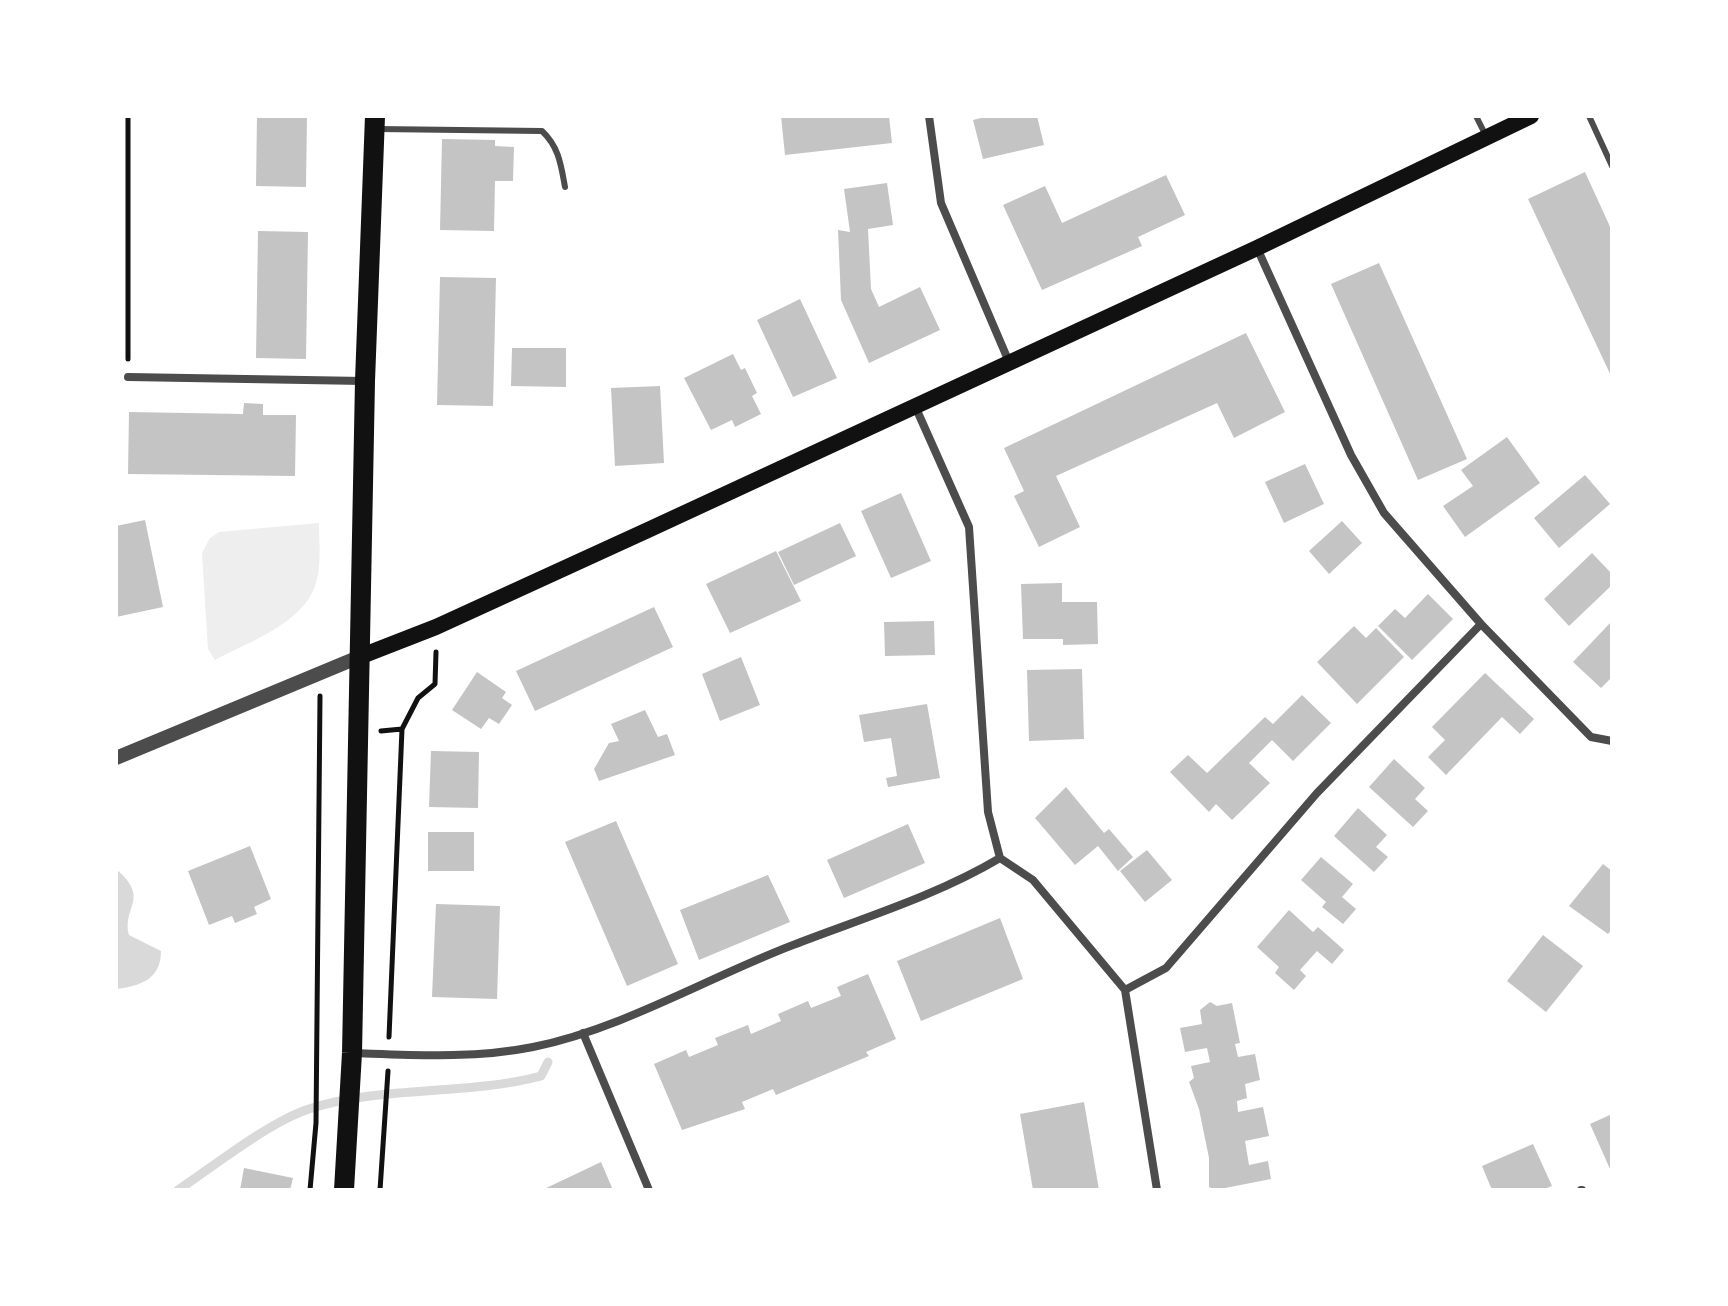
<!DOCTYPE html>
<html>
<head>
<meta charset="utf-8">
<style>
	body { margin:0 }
	#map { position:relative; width:1728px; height:1306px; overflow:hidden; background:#fff; font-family:"IBM Plex Sans",sans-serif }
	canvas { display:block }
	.frame { position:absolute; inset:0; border:118px solid #fff; pointer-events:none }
</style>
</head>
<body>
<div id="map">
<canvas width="1728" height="1306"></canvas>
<div class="frame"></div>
</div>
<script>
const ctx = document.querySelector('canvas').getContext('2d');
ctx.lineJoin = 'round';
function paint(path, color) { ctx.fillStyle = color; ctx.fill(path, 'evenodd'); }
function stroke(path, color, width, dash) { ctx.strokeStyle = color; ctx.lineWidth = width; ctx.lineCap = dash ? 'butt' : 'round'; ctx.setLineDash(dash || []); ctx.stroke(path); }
const green = new Path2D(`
	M319 523C319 544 322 566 315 586 302 624 246 643 215 660L208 649 202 553 210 538 219 532Z`);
const water = new Path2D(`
	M116 869C151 899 122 906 129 935L161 951C161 979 141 986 116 989Z`);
const stream = new Path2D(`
	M178 1190C214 1166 269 1122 309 1109 384 1085 466 1096 541 1076L548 1062`);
const building = new Path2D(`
	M257 116H307L306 187 256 186Z
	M781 116H889L892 143 785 155Z
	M989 116H1037L1044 145 983 159 973 120Z
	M442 139 495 140V146L514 147 513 181H495L494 231 440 230Z
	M1585 172 1612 231V378L1528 199Z
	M1166 175 1185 215 1138 237 1142 246 1042 290 1003 205 1045 186 1062 223Z
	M887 183 893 225 868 229 871 289 879 307 920 287 940 330 869 363 841 300 838 230 850 232 844 189Z
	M258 231 308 232 306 359 256 358Z
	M1379 263 1467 459 1418 480 1331 284Z
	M440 277 496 278 493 406 437 405Z
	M800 299 837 378 793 397 757 320Z
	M1246 333 1285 412 1234 438 1217 403 1056 476 1080 527 1039 547 1014 496 1024 491 1004 448Z
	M512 348H566V387L511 386Z
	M733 354 741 370 745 368 757 393 752 396 761 414 735 427 732 420 711 430 684 378Z
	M660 386 664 463 615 466 611 388Z
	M244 403 263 404V415H296L295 476 128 474 129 412 243 414Z
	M1507 437 1540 483 1465 537 1443 506 1473 486 1461 470Z
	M1305 464 1324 504 1284 523 1265 482Z
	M1585 475 1610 504 1559 548 1534 518Z
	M901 493 931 561 891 578 861 511Z
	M145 520 163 607 116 617V526Z
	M1342 521 1362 543 1329 574 1309 551Z
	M840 523 856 556 794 585 778 552Z
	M776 551 801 601 730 633 706 584Z
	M1592 553 1612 574V585L1569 626 1544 599Z
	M1062 583V602H1097L1098 644 1063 645V639H1023L1021 584Z
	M1428 594 1453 619 1412 660 1378 626 1395 609 1405 618Z
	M654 607 673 647 535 711 516 671Z
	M934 621 935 655 885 656 884 622Z
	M1612 621V677L1601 688 1573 662Z
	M1354 626 1366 638 1376 628 1404 657 1357 704 1317 662Z
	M741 657 760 705 720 721 702 674Z
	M1082 669 1084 739 1029 741 1027 670Z
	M477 672 506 692 502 698 512 705 499 724 489 718 481 729 452 710Z
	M1485 673 1534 719 1520 734 1502 717 1446 775 1428 757 1445 740 1432 727Z
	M1302 695 1331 723 1293 761 1272 740 1249 763 1270 783 1232 820 1216 804 1209 812 1170 772 1188 755 1207 773 1265 717 1273 724Z
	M927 704 940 778 888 787 886 778 897 776 891 738 864 742 859 715Z
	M645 710 658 737 667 734 675 755 599 781 594 769 609 743 619 741 611 724Z
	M431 751 479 752 478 808 429 807Z
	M1394 759 1425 788 1415 799 1428 811 1413 827 1369 787Z
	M1066 787 1104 833 1109 829 1133 857 1118 871 1098 846 1075 865 1035 818Z
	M1358 808 1387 835 1376 847 1388 857 1374 872 1334 836Z
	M616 821 678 964 627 986 565 842Z
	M908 824 925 863 844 898 827 860Z
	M428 832H474V871H428Z
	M250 846 271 899 254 907 257 914 235 923 232 916 209 925 188 871Z
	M1147 850 1172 880 1145 902 1120 871Z
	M1321 857 1353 884 1342 897 1356 909 1343 924 1322 907 1326 902 1301 880Z
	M1603 864 1612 871V929L1608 934 1569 906Z
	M768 875 790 922 699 960 680 910Z
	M436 904 500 906 497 999 432 997Z
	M1289 910 1313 932 1318 927 1344 950 1332 964 1317 951 1300 970 1306 976 1294 990 1275 973 1279 967 1257 947Z
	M1000 918 1023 979 921 1021 897 961Z
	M1543 935 1583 966 1546 1012 1507 981Z
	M868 974 896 1039 866 1052 869 1056 776 1095 773 1089 742 1102 745 1109 682 1130 654 1064 686 1050 689 1057 718 1045 715 1038 748 1025 751 1034 781 1021 778 1014 808 1001 811 1008 841 996 837 987Z
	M1210 1002 1217 1006 1232 1003 1240 1043 1235 1044 1238 1057 1255 1054 1260 1080 1245 1084 1247 1098 1237 1101 1238 1112 1263 1107 1269 1136 1245 1141 1249 1165 1268 1161 1271 1179 1215 1190 1209 1187V1158L1199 1109 1189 1082 1194 1078 1191 1066 1210 1062 1207 1048 1185 1052 1180 1028 1202 1024 1200 1010Z
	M1084 1102 1099 1190H1033L1020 1114Z
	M1612 1114V1168L1610 1169 1590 1124Z
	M1533 1144 1552 1186 1542 1190H1492L1482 1166Z
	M601 1162 613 1190H542Z
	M244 1168 293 1178 290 1190H240Z`);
const path = new Path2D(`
	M128 359V116
	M381 731 402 729
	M389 1037 402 729 418 698 435 684 436 652
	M310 1190 316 1123 320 696
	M380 1190 388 1071`);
const service = new Path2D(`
	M1476 116 1486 136
	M1589 116 1612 166
	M378 129 542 131C559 147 561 165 565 187`);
const minor = new Path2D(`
	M929 116 941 203 1009 362
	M1257 248 1351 455 1384 513 1481 624 1591 737 1612 741
	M128 377 364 381
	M915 406 969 527 988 812 1000 858 1033 880 1125 990 1157 1190
	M1125 990 1166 968 1317 793 1481 624
	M583 1033 649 1190
	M352 1053C412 1055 474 1059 533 1047 622 1029 709 977 793 945 863 918 936 896 1000 858
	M1581 1190H1582`);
const tertiary = new Path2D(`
	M116 758 359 657`);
const secondary = new Path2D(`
	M359 657 436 627 648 530 1257 248 1531 116`);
const primary = new Path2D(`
	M344 1190 352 1053 365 381 375 116`);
paint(green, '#eee');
paint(water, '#d9d9d9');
stroke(stream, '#d9d9d9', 9);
paint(building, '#c4c4c4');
stroke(path, '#111', 5);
stroke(service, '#4c4c4c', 6);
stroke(minor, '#4c4c4c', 8);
stroke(tertiary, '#4c4c4c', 14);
stroke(secondary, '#111', 16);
stroke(primary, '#111', 20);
</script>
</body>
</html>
